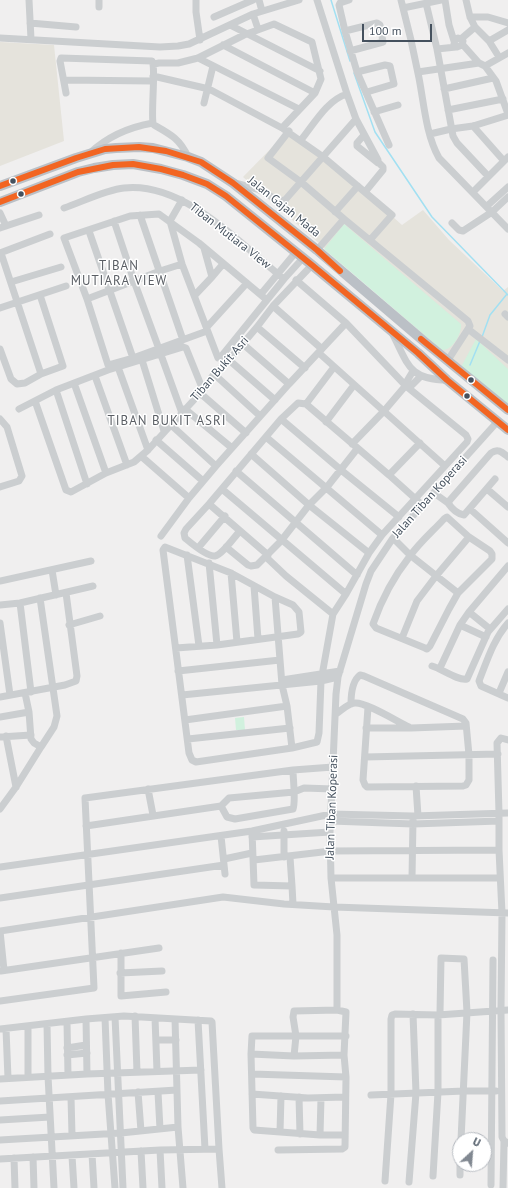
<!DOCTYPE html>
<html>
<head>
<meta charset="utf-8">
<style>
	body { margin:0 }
	#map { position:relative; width:508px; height:1188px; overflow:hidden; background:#f0efef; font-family:"PT Sans",sans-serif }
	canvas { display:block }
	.north { position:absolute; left:452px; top:1132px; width:40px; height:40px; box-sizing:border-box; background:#fff; border:1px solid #b5b9bf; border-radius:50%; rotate:26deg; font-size:11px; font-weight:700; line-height:16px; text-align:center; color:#45515e }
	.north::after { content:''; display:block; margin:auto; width:14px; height:18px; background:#818891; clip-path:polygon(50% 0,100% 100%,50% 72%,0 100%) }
	.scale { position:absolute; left:362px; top:24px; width:70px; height:18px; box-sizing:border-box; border:2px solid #45515e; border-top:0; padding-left:5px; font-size:12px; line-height:14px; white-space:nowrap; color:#45515e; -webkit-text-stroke:3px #fff; paint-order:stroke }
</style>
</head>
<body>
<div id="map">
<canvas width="508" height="1188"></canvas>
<div class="north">U</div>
<div class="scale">100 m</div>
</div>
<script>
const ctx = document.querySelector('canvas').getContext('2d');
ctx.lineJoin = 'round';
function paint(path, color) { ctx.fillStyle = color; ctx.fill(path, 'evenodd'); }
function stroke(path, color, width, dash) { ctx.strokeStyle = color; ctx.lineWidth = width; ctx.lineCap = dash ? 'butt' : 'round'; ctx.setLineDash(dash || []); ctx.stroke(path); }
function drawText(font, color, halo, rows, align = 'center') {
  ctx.font = font + ' "PT Sans",sans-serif'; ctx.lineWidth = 3; ctx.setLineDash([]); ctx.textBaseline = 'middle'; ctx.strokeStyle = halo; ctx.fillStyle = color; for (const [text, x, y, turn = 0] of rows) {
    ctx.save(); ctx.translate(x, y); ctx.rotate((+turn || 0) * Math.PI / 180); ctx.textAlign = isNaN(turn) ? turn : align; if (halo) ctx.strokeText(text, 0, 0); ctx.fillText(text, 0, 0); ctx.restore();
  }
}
const commercial = new Path2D(`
	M0 42 54 45 64 141 0 166Z
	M288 131 361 188 402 225 423 210 449 240 503 291 508 287V408L243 177Z`);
const green = new Path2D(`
	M344 224 461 324C462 334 452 351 442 350L324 249Z
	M476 339 508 369V404L461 367Z
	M244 717 245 730H236L235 718Z`);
const stream = new Path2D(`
	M331 0 350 61
	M354 73 375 132 432 217 508 295
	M482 337 490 315 507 294
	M470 365 480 341`);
const minor = new Path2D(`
	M29 0 31 39
	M196 0V12L200 40
	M259 0 262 11
	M317 0 347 94 356 119 378 160V163L357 146V143L364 135
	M349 0 340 3 339 5 345 31 357 72 389 145
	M401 0C408 26 414 52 419 78 424 104 426 135 439 158L508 229
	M445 0 449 25 454 41
	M466 0 470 17 475 27 489 41 499 57
	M426 3 437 49 453 136 457 143 488 176
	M99 7V0
	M403 8 441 0
	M253 14 258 29
	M214 17 253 0
	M470 17H488L508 23
	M30 23 76 27
	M230 25 320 71
	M345 31 377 23 380 25 383 42 350 51
	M0 38 160 47 178 46 189 44 253 14 299 0
	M461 39 463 41 462 45 457 47 454 44 455 40 458 38 461 39 475 27
	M489 41 508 30
	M223 45 315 93
	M463 45 479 63 485 66 496 81 508 114
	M437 49 456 47
	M198 58 299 109
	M485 66 508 53
	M357 72 385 65 390 66 394 84 367 92
	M418 72 479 63
	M153 76 209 89 282 128 315 93 321 79 312 42 274 24 244 35 198 58 178 63H159L154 64
	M65 80 152 81
	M444 89 493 78
	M66 93 60 61 61 58 152 61C156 67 151 111 153 123L154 125C170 134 180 139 188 157
	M204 103 213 66
	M448 110 503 99
	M374 112 398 105
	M473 126 504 161
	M282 128 322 156 392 215 370 240
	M289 131 268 158 301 182 344 219
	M430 134 451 129 473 126 508 115
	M301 140C314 124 327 100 347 94
	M90 153C107 137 130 127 153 123
	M235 183 257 189 280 201 285 200 356 119
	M365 192 383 170V167L378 162
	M473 192 508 157
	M182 200 170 221 182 264 218 358H220L284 279 303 258
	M487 206 508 187
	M64 208C82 202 105 190 124 188 184 181 241 245 284 279
	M335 212 358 186
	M0 213 6 226
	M140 215 183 340
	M114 221 134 281 159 349
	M452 223 459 230 463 231 492 212 508 197
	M0 228 39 215
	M89 231 133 358 207 331
	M317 250 344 219 468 321 470 326 448 360
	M0 253 50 234
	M1 253 41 374
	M212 277 223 264
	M11 282 61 267
	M261 294 296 252
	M195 295 212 277 204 248
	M87 299 160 271 182 264
	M273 306 322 349
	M0 308 66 286
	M505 314 508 317
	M207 327 247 283
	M257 327 305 368
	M468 329 508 360
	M393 335C408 364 409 380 447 380
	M243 344 289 384
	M0 349 11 379 17 384 25 383 41 374 63 366 40 295
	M319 353 445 466
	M161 355 182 413
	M133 358 108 365 87 299 64 238 130 216 159 214 199 243 267 300
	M142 360 164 431
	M229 360 275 400
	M118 367 148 450
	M214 374 260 416
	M95 376 127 465
	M74 383 106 473
	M407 384 412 385 421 376
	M56 390 87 484
	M200 393 246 433
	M35 401 66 490 71 492 106 473 134 462 148 450 203 390 214 374 229 360 257 327 273 306 312 265
	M306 404 334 367
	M19 409 56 390 108 370 183 347 186 348 203 390
	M185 409 232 448
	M0 419 7 427 22 476 19 481 0 487
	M281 419 341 470 399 517
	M326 422 354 385
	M171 425 216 466
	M266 437 382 535
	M156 440 203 481
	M352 444 384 411 407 384V381L413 371
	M251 454 309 505 369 553
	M141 456 189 498
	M236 471 357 575
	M389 475 420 443
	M495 479 464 515C457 514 452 509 448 503L450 500 491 453C498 448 502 452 508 457
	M222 489 346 594
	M487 489 508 507
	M434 493 448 503
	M209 504 268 555
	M470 509 508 543
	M447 517 469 537 490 551 492 554V559L458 593 449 609 430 646 427 649 425 648 376 628 373 624C381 601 395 575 410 556 420 542 433 531 444 519Z
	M240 531C235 536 222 555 215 556 207 557 191 543 185 538L184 533 186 529 209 504 281 419 298 403 306 404 389 475 419 502
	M161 536 189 498 216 466 289 384 346 323
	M393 538 410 555 458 593
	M226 547 248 565 251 566 257 565 281 541 309 505 327 487 357 449
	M198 548 225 516
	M187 555 199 646
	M266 557 286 576 333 614
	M209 563 217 645
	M52 570 56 595
	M231 573 237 642
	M0 581 91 561
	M254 586 258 639
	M275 597 282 685 287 706 292 748
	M20 603 31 692
	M0 605 20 603 93 586
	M469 612 490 629
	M0 623 10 695
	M508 623C493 640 487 661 479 681L481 686 508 698
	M69 625 100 616
	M460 625 486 637
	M402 638 417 601 436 576 469 537
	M176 648 217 645 298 634 301 632 299 612 293 605 275 597 231 573 165 547 163 550 189 753 192 760 196 762 292 748 317 742 319 733 321 681 333 614 346 594 369 553 382 535 467 442 468 439 466 435 406 386 346 323 296 280
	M432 666C442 669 458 681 467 679L488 632 508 609
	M440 668 460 625 469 612 508 566
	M178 671 280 660
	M282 680 340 671
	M25 693 29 712 31 739 34 743 41 747 54 727 57 716 40 598
	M499 693 508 672
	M182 695 321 681 338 677
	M0 697 65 685 76 681 77 676 66 593
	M351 704C351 694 352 681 360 675L364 676 463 719 466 723 469 755V780L466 785 463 786 367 787 365 785 363 780 368 707
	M336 714C341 711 348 703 355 703 366 702 398 722 409 727
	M0 717 29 712
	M185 720 287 706
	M366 728H411L466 726
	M6 736 16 787
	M0 737 31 735
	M188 739 290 728
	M508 740 501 738 497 743 499 813V850L502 913 501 1009 502 1137 504 1141 508 1143
	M365 757 498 754
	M293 770C293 779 296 802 293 809L235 819 227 817 221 806 229 798 294 792 304 788 333 789
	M416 786 418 816
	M148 789 153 815
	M0 809 16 787 41 747
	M331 821 413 824 499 821
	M86 826 221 806
	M252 831 254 885 292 886 293 904
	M284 831V857
	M221 836 225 874
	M252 837 330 832
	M290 857 292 886
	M224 859 252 853
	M254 860 331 851 499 850
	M0 867 252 831 331 814 413 816 508 813
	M331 878H500
	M412 878 413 820
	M0 898 224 865
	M121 953V996L166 992
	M4 970 0 931 223 897 284 904 334 907 508 913
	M1 971 159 948
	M120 973 162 971
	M0 1001 94 988 85 798 293 770 333 767
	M337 1010V935L331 878 330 832 336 694 338 677 366 584 371 571 393 538 498 421
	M440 1013 441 958 464 959 467 1012 461 1140
	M135 1016 137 1072
	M115 1017 123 1188
	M105 1018 108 1094 115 1188
	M155 1018 157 1071
	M86 1019 87 1074
	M175 1019 178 1127 183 1188
	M198 1020 205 1149
	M67 1022 68 1075
	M47 1024 48 1076 54 1188
	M0 1029 86 1019 124 1016 211 1021 212 1022 219 1149 222 1188
	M6 1029 8 1078
	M156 1040H176
	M67 1048 86 1045
	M251 1054 294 1056 344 1055
	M67 1055 87 1053
	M252 1074 346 1077
	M28 1077V1026
	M0 1079 87 1074 201 1070
	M138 1092 141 1131
	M158 1092 160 1129
	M252 1094 308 1098 345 1097
	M371 1095 464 1091H496
	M71 1097 72 1135
	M299 1097 300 1134
	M0 1101 177 1090
	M0 1120 50 1117
	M280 1132 281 1096
	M320 1135 321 1098
	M345 1135H320L254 1130 253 1128 251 1054 252 1036H346
	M0 1140 121 1133 178 1127
	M160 1150 162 1188
	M278 1150 342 1149 345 1147 346 1077 344 1055 346 1012 337 1010 294 1011 293 1017 296 1036 294 1056
	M141 1151 143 1188
	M92 1154 94 1188
	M72 1156 74 1188
	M33 1157 34 1188
	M14 1158 15 1188
	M0 1159 160 1150 219 1149
	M460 1175V1164
	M433 1176 438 1092V1015L508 1010
	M385 1181 391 1094V1019L392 1015 395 1014 438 1015
	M409 1182 416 1093 413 1014
	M491 1185 493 960
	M503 1188 504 1141`);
const highway = new Path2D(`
	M0 186 76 158 105 149 116 148 139 147 153 148 188 157 201 162 233 183 317 250 426 343 508 410
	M0 202 78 172 94 168 113 165 133 164 161 169 183 175 207 184 226 196 312 265 418 353 447 380 508 430`);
const bus1 = new Path2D(`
	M0 186 76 158 105 149 139 147 166 151 201 162 233 183 317 250 340 271
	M0 202 78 172 113 165 133 164 161 169 183 175 207 184 226 196 312 265 418 353 447 380 508 430
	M421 339 508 410`);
const markers = [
	[13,181,3.5,"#45515e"],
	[21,194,3.5,"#45515e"],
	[471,380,3.5,"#45515e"],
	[467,396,3.5,"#45515e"]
];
const streetNames = [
	["Jalan Gajah Mada",284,207,39],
	["Tiban Mutiara View",230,236,38],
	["Tiban Bukit Asri",220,369,-49],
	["Jalan Tiban Koperasi",430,497,-48],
	["Jalan Tiban Koperasi",332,807,-88]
];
const neighbourhoodNames = [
	["TIBAN",119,266],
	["MUTIARA VIEW",119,281],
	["TIBAN BUKIT ASRI",167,421]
];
paint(commercial, '#e5e3dc');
paint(green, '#d1f1de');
stroke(stream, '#a2e0f2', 1.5);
stroke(minor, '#cbced0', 7);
stroke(highway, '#bbc0c6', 10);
stroke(bus1, '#f26522', 6);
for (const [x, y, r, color] of markers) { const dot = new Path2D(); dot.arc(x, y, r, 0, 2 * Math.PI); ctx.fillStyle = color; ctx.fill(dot); stroke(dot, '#fff', 1.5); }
drawText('12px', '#45515e', '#fff', streetNames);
ctx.letterSpacing = '1px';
drawText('13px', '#5a5e64', '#fff', neighbourhoodNames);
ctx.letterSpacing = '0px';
</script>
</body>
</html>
